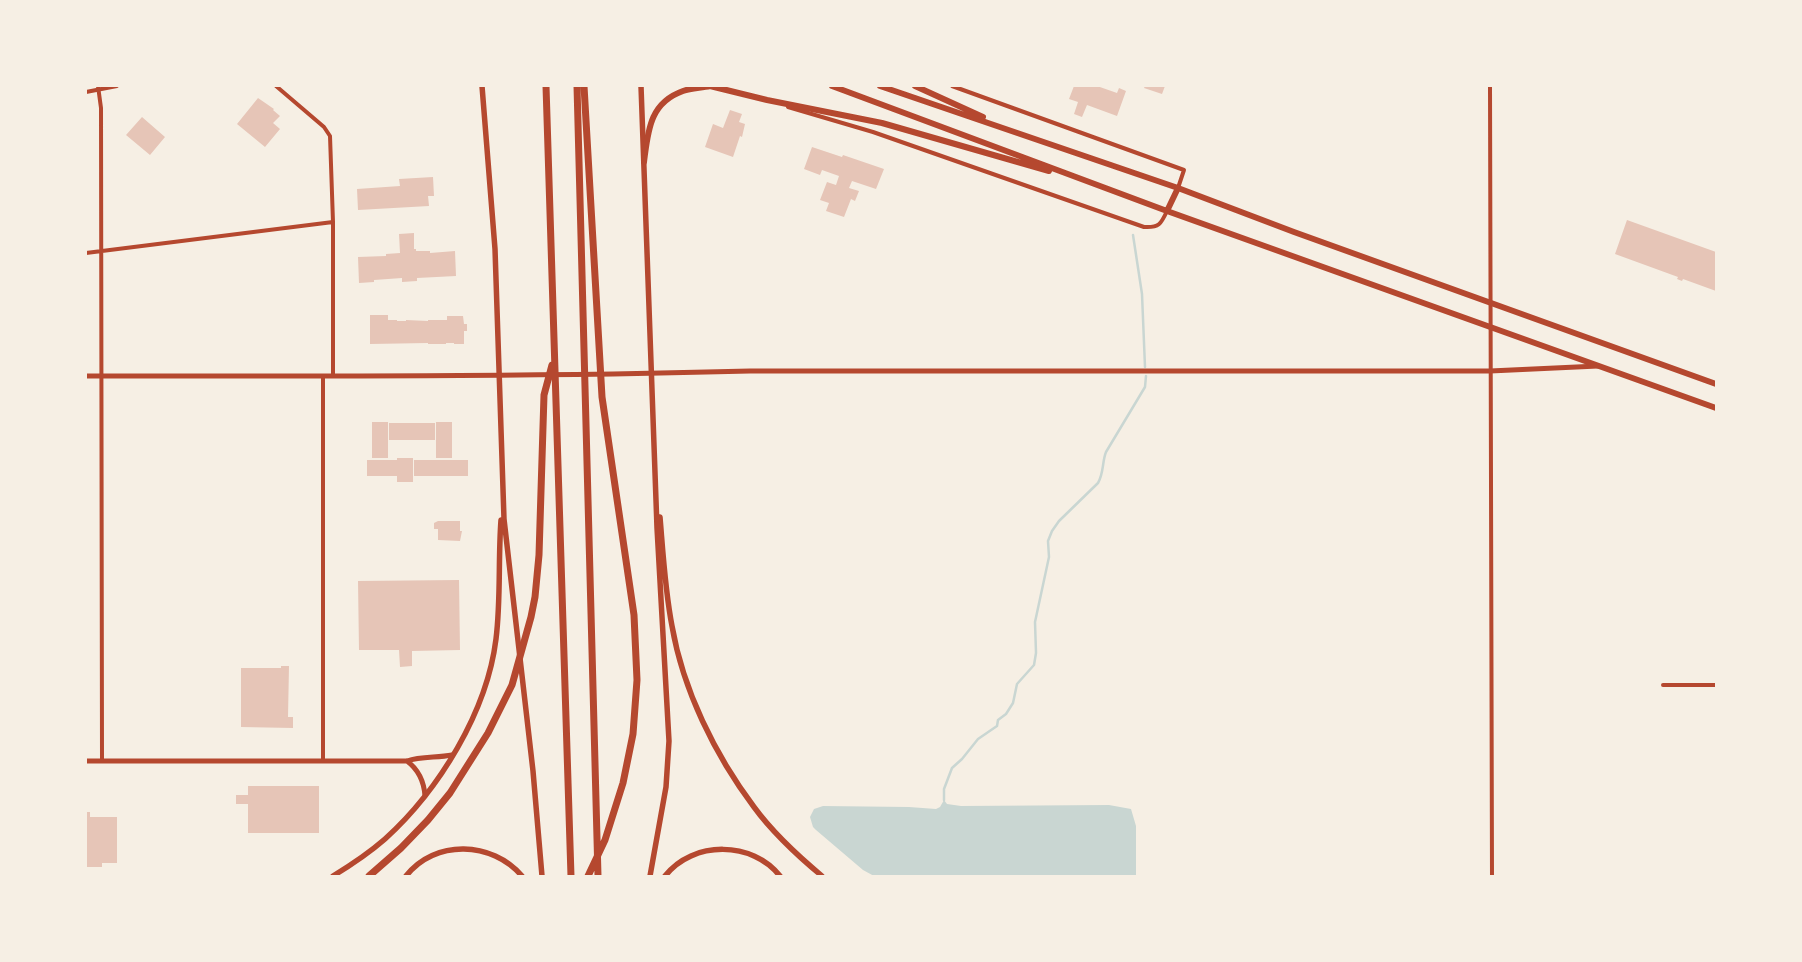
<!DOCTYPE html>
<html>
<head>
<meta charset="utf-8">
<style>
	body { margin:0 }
	#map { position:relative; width:1802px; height:962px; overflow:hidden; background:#f6efe4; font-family:"IBM Plex Serif",serif }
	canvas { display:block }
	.frame { position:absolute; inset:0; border:87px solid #f6efe4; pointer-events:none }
</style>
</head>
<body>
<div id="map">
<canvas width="1802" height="962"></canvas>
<div class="frame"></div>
</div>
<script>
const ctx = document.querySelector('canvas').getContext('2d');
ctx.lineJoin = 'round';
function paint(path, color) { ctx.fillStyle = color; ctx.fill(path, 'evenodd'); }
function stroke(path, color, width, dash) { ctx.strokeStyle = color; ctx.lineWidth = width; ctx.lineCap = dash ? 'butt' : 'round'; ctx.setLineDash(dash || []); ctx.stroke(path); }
const water = new Path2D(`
	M944 800 947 804 961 806 1109 805 1131 809 1136 826V876H874L863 870 816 830 813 827 810 817 814 809 823 806 909 807 936 809 940 807Z`);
const stream = new Path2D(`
	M1133 235 1142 294 1145 367
	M944 800V789L952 768 962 759 978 739 997 726 998 720 1006 714 1013 703 1017 684 1034 665 1036 653 1035 622 1049 557 1048 541 1052 531 1059 521 1098 483C1104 473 1102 462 1106 452L1145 387 1146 376`);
const building = new Path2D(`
	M1074 86H1097L1117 93 1119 88 1126 91 1117 116 1087 105 1082 117 1074 114 1078 102 1069 99Z
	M1145 86H1165L1162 94 1144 88Z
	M258 98 274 109 273 110 280 116 273 123 280 129 265 147 237 124Z
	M730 110 742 114 739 122 745 124 742 137 740 136 733 157 705 147 713 124 723 128Z
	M142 117 165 137 150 155 126 135Z
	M812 147 842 157 843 155 884 169 876 189 852 181 849 188 859 191 855 201 851 199 844 217 826 211 829 203 820 200 827 182 836 185 839 176 822 170 820 175 804 169Z
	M433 177 434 196H428L429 206 358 210 357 189 400 186 399 179Z
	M1627 220 1716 252V291L1683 279 1682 281 1677 279 1678 277 1615 254Z
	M414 233V249H416V251H430V253L455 251 456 276 417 278V281L402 282V278L374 280V282L359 283 358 257 386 256V254L400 253 399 234Z
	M370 315H388V320H397V321H406V320L428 321V320H447V316H463L464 324H467V331H464V344H454V343H446V344H428V343L370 344Z
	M372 422H388V458H372Z
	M436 422H452V458H436Z
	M389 423H435V440H389Z
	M397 458H413V482H397V476H367V460H397Z
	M414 460H468V476H414Z
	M438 521H460V531H462L460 541 438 540V529H434V523Z
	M459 580 460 650 412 651V666L400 667 399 650H359L358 581Z
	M281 666H289L288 717H293V728L241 727V668H281Z
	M248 786H319V833H248V804H236V795H248Z
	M86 812H90V817H117V863H102V867H86Z`);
const minor = new Path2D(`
	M98 86 101 108 102 761
	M276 86 324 127 330 136 333 222V376
	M952 86 1184 170 1178 188
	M1490 86 1492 876
	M86 92 117 86
	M788 107 873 132 1144 227C1159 228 1161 224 1167 211
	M86 253 333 222
	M1663 685H1716
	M323 761V376`);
const tertiary = new Path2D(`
	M86 376C307 376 529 377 750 371H1490L1598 366
	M86 761H407C421 756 437 758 452 755
	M407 761C419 770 424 781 425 796`);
const secondary = new Path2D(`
	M482 86 495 249 504 519 533 771 542 876
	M641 86 657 528 669 741 666 787 650 876
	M660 517C663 553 665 590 672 626 683 690 715 755 754 807 773 833 798 856 822 876
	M333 876C351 865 369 853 385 839 439 790 487 712 496 639 501 599 498 560 501 520
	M406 876C435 839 492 841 522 876
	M665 876C693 840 753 841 780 876`);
const trunk = new Path2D(`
	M710 86 767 100 882 123 1049 171
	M832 86 1167 211 1716 408
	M880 86 1178 188 1294 232 1716 384
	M915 86 983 117
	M644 162C648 132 649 103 683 91 691 88 701 88 710 86
	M1167 211 1178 188`);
const motorway = new Path2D(`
	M546 86 571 876
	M577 86 598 876
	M584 86 602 397 634 615 637 680 633 734 623 783 605 840 588 876
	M369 876 401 848 428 820 450 793 488 733 512 685 531 617 535 597 539 555 544 395 552 365`);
paint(water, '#c9d6d2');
stroke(stream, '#c9d6d2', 2.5);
paint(building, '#e6c5b7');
stroke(minor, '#b5482f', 4);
stroke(tertiary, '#b5482f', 5);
stroke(secondary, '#b5482f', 5.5);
stroke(trunk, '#b5482f', 6);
stroke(motorway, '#b5482f', 7);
</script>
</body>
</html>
